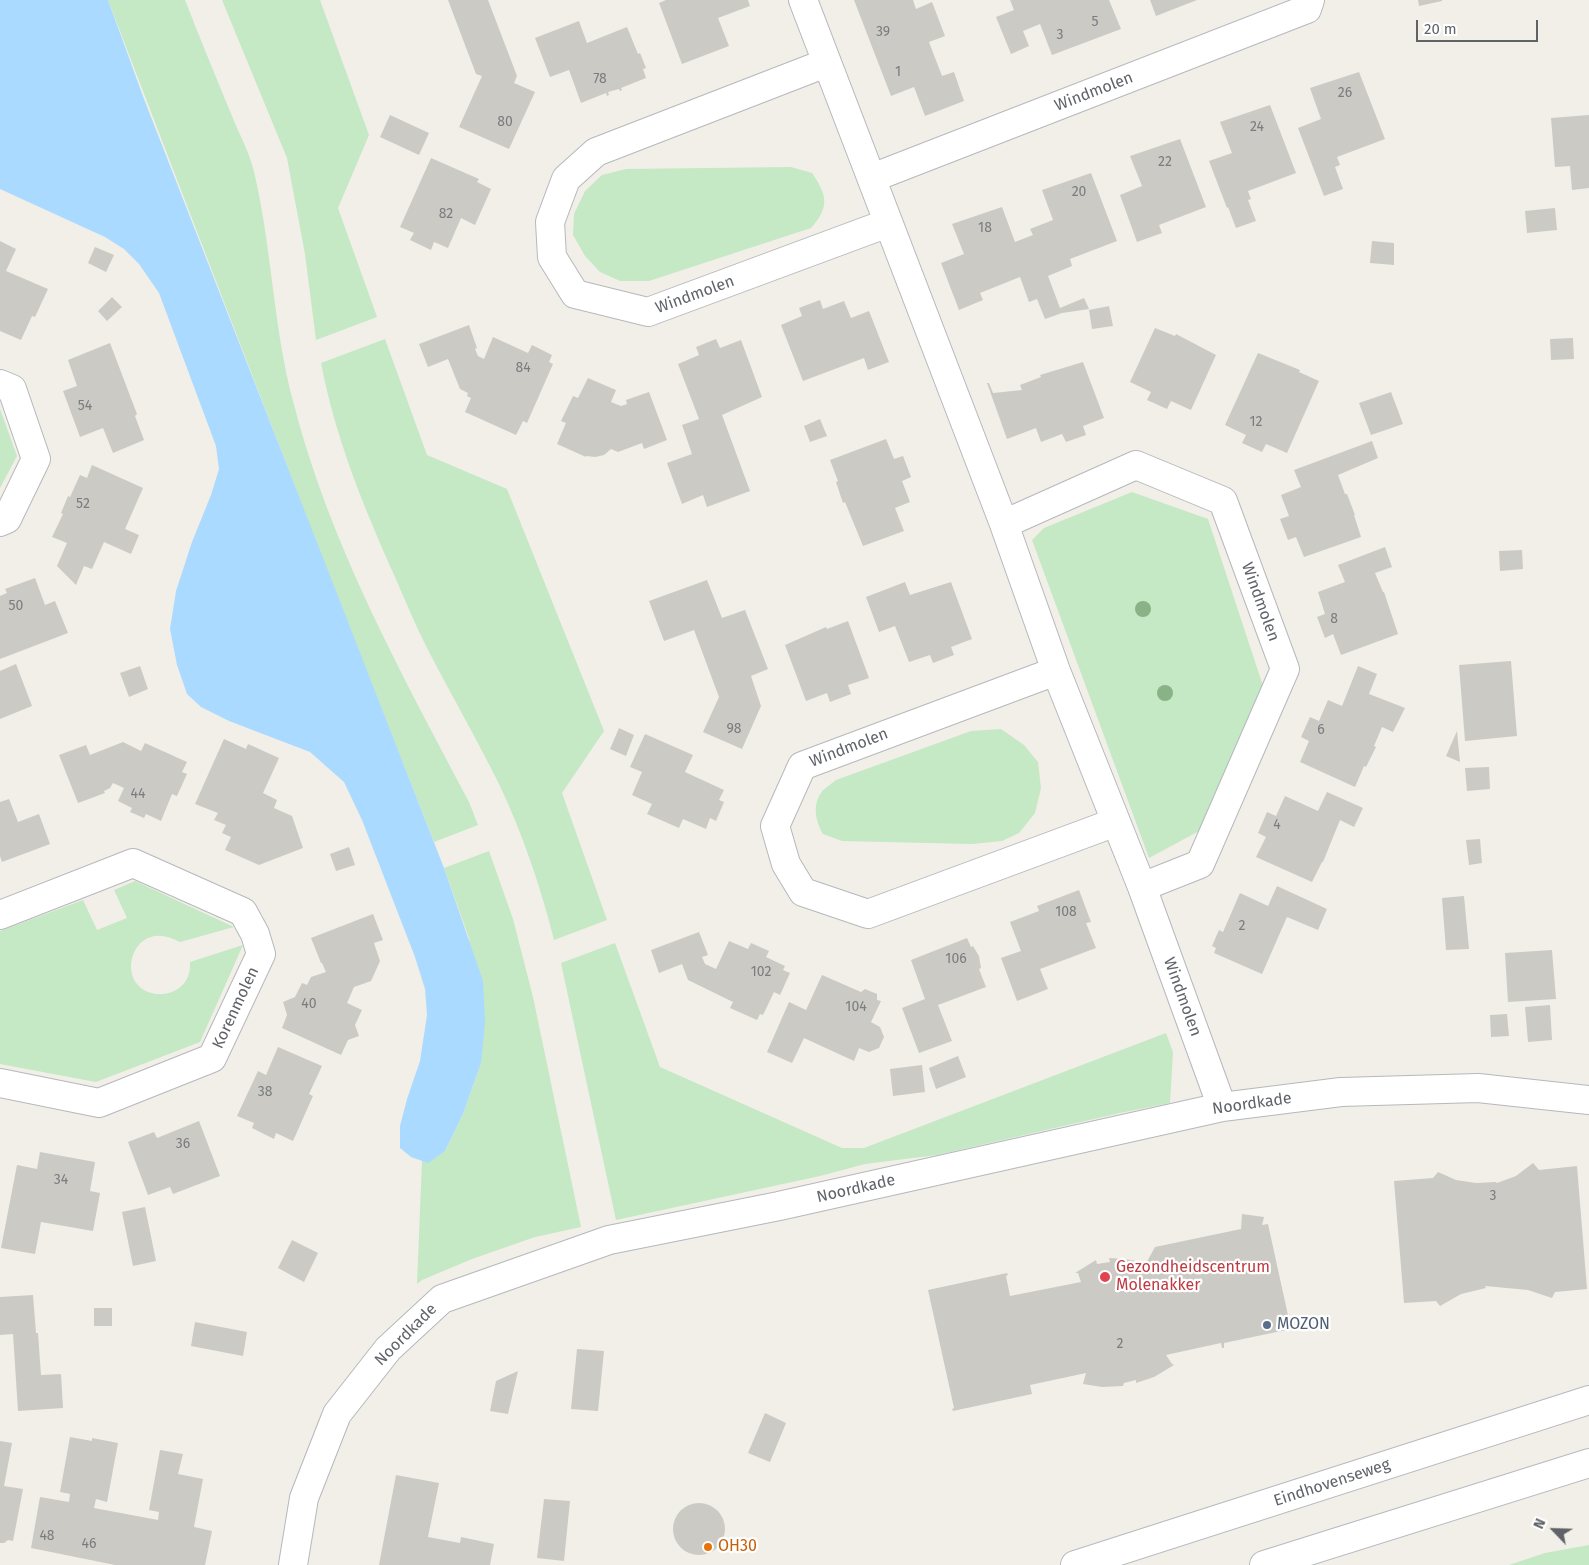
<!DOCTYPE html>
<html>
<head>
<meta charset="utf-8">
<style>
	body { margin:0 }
	#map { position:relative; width:1589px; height:1565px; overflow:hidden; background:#f1efe8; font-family:"Fira Sans",sans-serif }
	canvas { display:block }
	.north { position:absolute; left:1529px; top:1505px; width:50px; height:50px; -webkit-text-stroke:4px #fff; paint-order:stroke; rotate:294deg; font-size:14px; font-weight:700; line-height:20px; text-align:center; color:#5f6368 }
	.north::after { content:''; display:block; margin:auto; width:18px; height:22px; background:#5f6368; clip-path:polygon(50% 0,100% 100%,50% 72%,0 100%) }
	.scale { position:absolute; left:1416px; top:20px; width:122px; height:22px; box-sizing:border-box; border:2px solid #5f6368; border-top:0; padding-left:6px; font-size:15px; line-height:18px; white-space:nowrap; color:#5f6368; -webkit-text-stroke:4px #fff; paint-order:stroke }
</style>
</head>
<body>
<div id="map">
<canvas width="1589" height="1565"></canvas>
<div class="north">N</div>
<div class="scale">20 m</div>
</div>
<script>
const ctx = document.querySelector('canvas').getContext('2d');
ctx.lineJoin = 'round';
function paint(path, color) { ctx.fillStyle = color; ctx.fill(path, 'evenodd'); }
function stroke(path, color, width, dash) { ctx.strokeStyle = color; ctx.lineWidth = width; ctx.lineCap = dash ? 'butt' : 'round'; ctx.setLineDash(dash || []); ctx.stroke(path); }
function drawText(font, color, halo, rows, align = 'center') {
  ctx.font = font + ' "Fira Sans",sans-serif'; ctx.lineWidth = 4.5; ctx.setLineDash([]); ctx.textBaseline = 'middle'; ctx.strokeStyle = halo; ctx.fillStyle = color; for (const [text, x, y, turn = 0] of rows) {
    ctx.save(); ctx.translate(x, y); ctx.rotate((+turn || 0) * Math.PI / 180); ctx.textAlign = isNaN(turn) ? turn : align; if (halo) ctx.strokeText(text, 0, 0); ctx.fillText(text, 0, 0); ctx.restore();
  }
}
const green = new Path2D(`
	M108 0H185C200 39 216 77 232 116 239 134 250 153 254 172 272 247 273 326 293 401 329 543 401 673 469 802L478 825 434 842 332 583Z
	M222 0H320L369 135 338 208 377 317 316 340 305 254 287 158Z
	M791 167 812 173C827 195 830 207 811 228L649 281H620L600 272 585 256 573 235 574 214 585 191 602 175 626 169Z
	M385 339 427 455 507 489 604 731 562 793 607 920 554 940C541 888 523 835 500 786 477 739 450 693 426 646 415 624 405 600 395 577 364 508 335 437 321 363Z
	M0 409 17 456 0 488Z
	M1132 492 1208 519 1264 689 1201 830 1149 858 1032 540 1044 528Z
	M1001 729 1024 745 1038 762 1041 788 1035 813 1019 833 1002 841 972 844 842 841 823 834C816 822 812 806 821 793 824 788 832 784 836 780L971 731Z
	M489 851 513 919 533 997 581 1227 535 1237 472 1259 422 1280 417 1284 422 1161 428 1162 445 1151 463 1114 481 1063 469 938 444 868Z
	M135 881 234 927 180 942C168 936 155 932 143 941 136 946 132 955 131 964 129 1005 193 1004 190 962L243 945 200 1042 96 1082 0 1064V931L83 900 97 930 127 918 114 890Z
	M615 943 660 1067 842 1148H864L1166 1033 1173 1052 1170 1103 1120 1113 937 1155 865 1164 820 1176 616 1220 561 963Z
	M1589 1545V1565H1509L1545 1553Z`);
const water = new Path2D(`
	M0 0H108L144 99 444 868 483 981 485 1022 481 1063 463 1114 445 1151 428 1163 411 1157 400 1148V1126L407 1099 420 1061 427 1015 425 989 415 957 362 820 344 782 310 752 229 721 201 707 187 694 177 665 170 629 176 591 192 542 211 495 219 469 216 446 159 293 139 264 124 249 105 237 0 189Z`);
const building = new Path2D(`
	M448 0H488L517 76 514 83 535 92 509 149 459 127 482 76 476 74Z
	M666 0H748L750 6 718 18 729 46 682 64 659 3Z
	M854 0H913L916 9 932 2 945 36 929 42 942 76 954 72 964 101 925 116 914 87 891 96Z
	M1010 0H1109L1121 29 1052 55 1040 24 1023 31 1029 46 1011 54 996 17 1014 10Z
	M1150 0H1197L1156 16Z
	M1418 0H1442V1L1419 6Z
	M579 21 587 43 627 27 638 54 640 53 646 68 643 69 646 78 621 88 622 90 620 91 619 89 608 92 609 95 607 96 606 93 581 103 569 70 550 77 535 38Z
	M1359 72 1385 139 1337 157 1340 165 1335 167 1343 189 1324 196 1298 128 1321 119 1310 88Z
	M1270 105 1296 173 1248 191 1251 199 1248 200 1256 221 1236 228 1228 207 1227 208 1209 161 1232 153 1220 122Z
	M390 115 429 133 419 155 380 137Z
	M1589 115V188L1572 190 1570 166 1555 167 1551 118Z
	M1180 139 1206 207 1159 225 1162 233 1137 242 1120 195 1142 186 1130 156Z
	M431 158 479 179 477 182 491 189 475 225 461 218 448 248 434 242 431 250 410 240 414 233 400 227Z
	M1091 173 1117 241 1070 259 1072 266 1048 276 1060 308 1084 298 1089 309 1062 313 1045 319 1037 299 1029 302 1020 277 980 293 983 300 959 310 941 263 964 254 952 224 1002 207 1015 242 1033 235 1030 229 1053 220 1042 190Z
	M1555 208 1557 230 1527 233 1525 211Z
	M0 241 16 249 6 271 48 289 35 317 32 316 21 340 0 331Z
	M1372 241 1394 243V265L1370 263Z
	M95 247 114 255 106 272 88 263Z
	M112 297 122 307 107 321 98 311Z
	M820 300 823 309 844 301 851 318 869 311 889 362 868 370 864 358 803 381 781 325 802 316 799 308Z
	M1109 306 1113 326 1092 329 1089 310Z
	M469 325 477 348 475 349 478 356 484 359 493 337 528 353 532 345 552 355 549 362 553 364 527 423 523 421 516 435 465 412 471 398 467 396 468 393 460 389 448 359 428 367 419 344Z
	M1155 328 1175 336 1176 334 1216 355 1191 410 1171 401 1167 409 1147 400 1151 392 1130 382Z
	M1573 338 1574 359 1551 360 1550 339Z
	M716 339 720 348 741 340 762 397 722 415 750 491 707 507 703 495 682 504 667 463 692 454 682 425 699 419 678 364 699 355 696 347Z
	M110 343 137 414 135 416 144 440 113 453 103 428 80 437 63 391 77 386 68 360Z
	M1258 353 1300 370 1299 372 1319 381 1287 453 1266 444 1262 452 1242 443 1246 435 1225 425Z
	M1083 362 1104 418 1083 426 1086 435 1066 442 1062 434 1041 442 1036 428 1007 439 987 383H989L993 393 1022 390 1020 385 1041 377 1040 375Z
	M588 378 616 390 611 402 621 406 627 404 626 400 649 392 667 440 644 449 642 443 618 452 611 449 604 455 595 457 586 456V457L557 444 566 423 561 421 573 396 578 398Z
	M1391 392 1403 424 1371 435 1359 403Z
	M820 419 827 436 810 442 804 426Z
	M886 439 894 459 903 456 911 477 902 481 910 502 895 508 904 531 863 546 845 502 843 503 836 482 838 481 830 460Z
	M1372 441 1378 458 1338 475 1345 494H1347L1355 515H1354L1361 537 1304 557 1296 537 1288 540 1280 519 1289 516 1281 495 1301 487 1294 470Z
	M92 465 143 488 125 529 139 535 131 554 104 542 92 569 84 566 76 585 57 566 67 543 52 537 63 514 61 513 68 496 70 497 80 475 87 478Z
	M1385 547 1392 567 1375 573 1383 592H1384L1398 634 1341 655 1333 634 1325 638 1317 617 1325 614 1318 592 1345 582 1338 565Z
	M1522 550 1523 569 1500 571 1499 551Z
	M35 578 45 605 55 601 68 633 0 659V596L7 593 5 589Z
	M707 580 722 618 745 610 768 669 751 676 761 706 742 749 703 732 719 697 694 630 664 641 649 601Z
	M905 582 910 595 951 582 972 639 951 647 954 655 933 663 930 655 909 662 895 626 879 632 866 597Z
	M848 621 869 678 848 685 851 694 830 702 827 693 806 701 785 645 826 627 827 629Z
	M1511 661 1517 736 1465 741 1459 665Z
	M16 664 32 706 0 719V671Z
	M140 666 148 689 129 697 120 673Z
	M1358 666 1377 674 1369 694 1405 708 1393 732 1382 727 1374 746 1376 747 1366 767 1364 766 1355 787 1300 762 1309 741 1301 737 1310 717 1319 721 1328 700 1342 706Z
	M619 728 634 735 626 756 610 749Z
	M1457 731 1460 762 1446 756Z
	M645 734 693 755 685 772 724 790 719 800 724 802 716 821 710 818 706 829 683 819 679 828 647 814 652 804 632 795 642 772 630 767Z
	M224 739 246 749 248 744 279 758 263 793 277 800 274 808 292 816 303 848 259 865 225 850 231 837 222 833 226 825 214 820 218 813 195 804Z
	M123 742 141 751 145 743 187 762 182 772 187 774 177 796 172 794 161 821 146 814 144 818 130 812 132 808 118 801 124 788 113 783 110 788 104 791 105 793 78 803 59 755 86 745 90 755Z
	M1489 767 1490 789 1467 791 1465 768Z
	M1327 792 1363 808 1354 827 1340 820 1323 862H1322L1312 882 1256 857 1266 837 1258 833 1267 812 1276 816 1285 796 1318 811Z
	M9 799 18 822 39 814 50 844 2 862 0 856V802Z
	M1480 839 1482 863 1469 865 1466 840Z
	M349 847 355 865 336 871 330 854Z
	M1277 886 1327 909 1318 930 1287 917 1262 974 1214 953 1216 948 1212 946 1219 930 1223 932 1240 893 1268 906Z
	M1079 890 1091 922 1086 923 1096 948 1040 969 1048 989 1017 1001 1001 958 1021 951 1010 922 1039 911 1037 906Z
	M1464 896 1469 949 1446 950 1442 898Z
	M373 914 383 940 374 943 380 961 371 981 354 987 347 1003 362 1010 355 1025 359 1036 348 1040 341 1055 282 1028 287 1015 283 1002 295 997 302 983 307 985 311 977 326 972 322 963H321L311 938Z
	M699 932 708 955 702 957 705 964 716 969 729 941 748 949 751 943 769 951 766 957 785 966 783 970 790 973 780 995 774 992 763 1015 760 1014 757 1020 730 1008 733 1002 688 980 682 964 659 973 651 950Z
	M967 938 971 947 973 946 979 956 981 968 979 969 986 987 938 1005 952 1041 919 1053 902 1008 925 999 911 960Z
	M1552 950 1556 999 1508 1002 1505 953Z
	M822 975 861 992 865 989 877 994V1000L881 1001 871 1022 880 1027 884 1037 879 1048 869 1052 859 1048 854 1061 804 1038 792 1063 767 1052 789 1002 806 1010Z
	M1550 1005 1552 1040 1528 1042 1525 1007Z
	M1507 1014 1509 1036 1491 1037 1490 1015Z
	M278 1047 322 1066 309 1094 313 1096 293 1141 276 1133 274 1139 252 1128 254 1123 237 1116 258 1071 266 1075Z
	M958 1056 966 1077 936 1089 929 1068Z
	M922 1065 925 1092 893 1096 890 1069Z
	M199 1121 220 1176 173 1194 170 1187 148 1195 128 1142 154 1132 157 1138Z
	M40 1152 95 1162 90 1191 100 1193 93 1231 41 1222 35 1254 1 1248 17 1165 37 1169Z
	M1533 1163 1539 1170 1577 1166 1587 1289 1555 1292 1552 1298 1528 1290 1485 1286 1486 1288 1461 1294 1440 1306 1436 1301 1404 1303 1394 1181 1433 1178 1438 1172 1456 1180 1476 1183 1496 1182 1497 1183 1516 1176Z
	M145 1207 156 1261 133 1266 122 1212Z
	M1242 1214 1264 1217 1262 1225 1268 1224 1291 1329 1224 1343V1348H1222L1221 1343 1166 1355 1172 1364 1174 1365 1154 1377 1136 1383V1380L1124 1383 1123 1386 1102 1387 1083 1384 1086 1373 1030 1385 1032 1394 953 1411 952 1409 954 1408 928 1290 1007 1273 1008 1275 1006 1276 1010 1296 1081 1282 1078 1273H1075L1096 1260 1097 1264 1110 1262 1109 1258 1125 1259 1136 1261V1262H1131L1129 1272 1143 1269 1155 1247 1241 1229Z
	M292 1240 318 1253 304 1282 278 1268Z
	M33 1295 36 1333H38L41 1375 61 1374 63 1408 18 1411 13 1334 0 1335V1297Z
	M94 1308H112V1326H94Z
	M195 1322 247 1332 243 1356 191 1346Z
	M577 1349 604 1351 598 1411 571 1409Z
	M518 1371 508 1414 490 1411 496 1381Z
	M765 1413 786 1423 770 1462 748 1453Z
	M70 1437 92 1441V1438L118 1443 107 1502 96 1499 94 1508 158 1520 159 1512 149 1510 160 1450 183 1454 178 1474 203 1479 194 1527 212 1531 205 1565H115L31 1548 40 1497 69 1502 70 1494 60 1492Z
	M0 1441 12 1443 4 1486 23 1489 13 1541 8 1540 4 1543H0Z
	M396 1475 439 1483 428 1537 460 1543 461 1537 494 1544 490 1565H379Z
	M544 1499 570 1501 564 1561 537 1558Z
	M673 1529a26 26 0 1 1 52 0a26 26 0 1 1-52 0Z`);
const street = new Path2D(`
	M803 0 1004 524 1056 671 1142 887 1222 1107
	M826 63 596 152 566 179 550 222 552 257 575 294 648 312 888 223
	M872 178 1307 9 1310 0
	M0 384 12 389 36 459 7 519 0 522
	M1004 524 1136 465 1223 501 1285 669 1200 864 1142 887
	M1056 671 802 766 775 826 786 864 803 892 868 914 1116 822
	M0 915 133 863 243 912 255 934 261 954 212 1058 99 1103 0 1083
	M293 1565 304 1498 337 1414 388 1349 442 1299 609 1240 779 1206 1222 1107 1341 1092 1478 1088 1589 1100`);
const secondary = new Path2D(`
	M1075 1565 1589 1400
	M1264 1565 1589 1463`);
const trees = [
	[1143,609],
	[1165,693]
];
const markers = [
	[1105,1277,6,"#e0444e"],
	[1267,1325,5,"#5c6f8a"],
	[708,1547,5,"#e8710a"]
];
const numberNames = [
	["5",1095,22],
	["39",883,32],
	["3",1060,35],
	["1",898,72],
	["78",600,79],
	["26",1345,93],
	["80",505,122],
	["24",1257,127],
	["22",1165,162],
	["20",1079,192],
	["82",446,214],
	["18",985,228],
	["84",523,368],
	["54",85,406],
	["12",1256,422],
	["52",83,504],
	["50",16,606],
	["8",1334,619],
	["98",734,729],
	["6",1321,730],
	["44",138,794],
	["4",1277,825],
	["108",1066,912],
	["2",1242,926],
	["106",956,959],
	["102",761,972],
	["40",309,1004],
	["104",856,1007],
	["38",265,1092],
	["36",183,1144],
	["34",61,1180],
	["3",1493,1196],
	["2",1120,1344],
	["48",47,1536],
	["46",89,1544]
];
const streetNames = [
	["Windmolen",1094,92,-21],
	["Windmolen",695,295,-20],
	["Windmolen",1260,602,70],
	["Windmolen",849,748,-21],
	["Windmolen",1182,997,70],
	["Korenmolen",236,1008,-65],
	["Noordkade",1252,1104,-8],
	["Noordkade",856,1189,-13],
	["Noordkade",406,1335,-45],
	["Eindhovenseweg",1332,1483,-18]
];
const healthNames = [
	["Gezondheidscentrum",1116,1268],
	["Molenakker",1116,1286]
];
const serviceNames = [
	["MOZON",1277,1325]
];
const foodNames = [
	["OH30",718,1547]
];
paint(green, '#c5e8c5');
paint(water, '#aadaff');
paint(building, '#cccac5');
stroke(street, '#b5b8bc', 30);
stroke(secondary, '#b6babf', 30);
stroke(street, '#fff', 28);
stroke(secondary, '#fff', 28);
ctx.fillStyle = '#89b387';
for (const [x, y] of trees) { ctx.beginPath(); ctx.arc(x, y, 8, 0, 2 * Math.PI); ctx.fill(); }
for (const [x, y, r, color] of markers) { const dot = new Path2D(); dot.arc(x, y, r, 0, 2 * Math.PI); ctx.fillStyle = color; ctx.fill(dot); stroke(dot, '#fff', 2); }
drawText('14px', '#7a7d7f', null, numberNames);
drawText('16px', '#5f6368', '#fff', streetNames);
drawText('16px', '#be3a42', '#fff', healthNames, 'left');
drawText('16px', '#4e5e75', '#fff', serviceNames, 'left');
drawText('16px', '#c56008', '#fff', foodNames, 'left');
</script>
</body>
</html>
